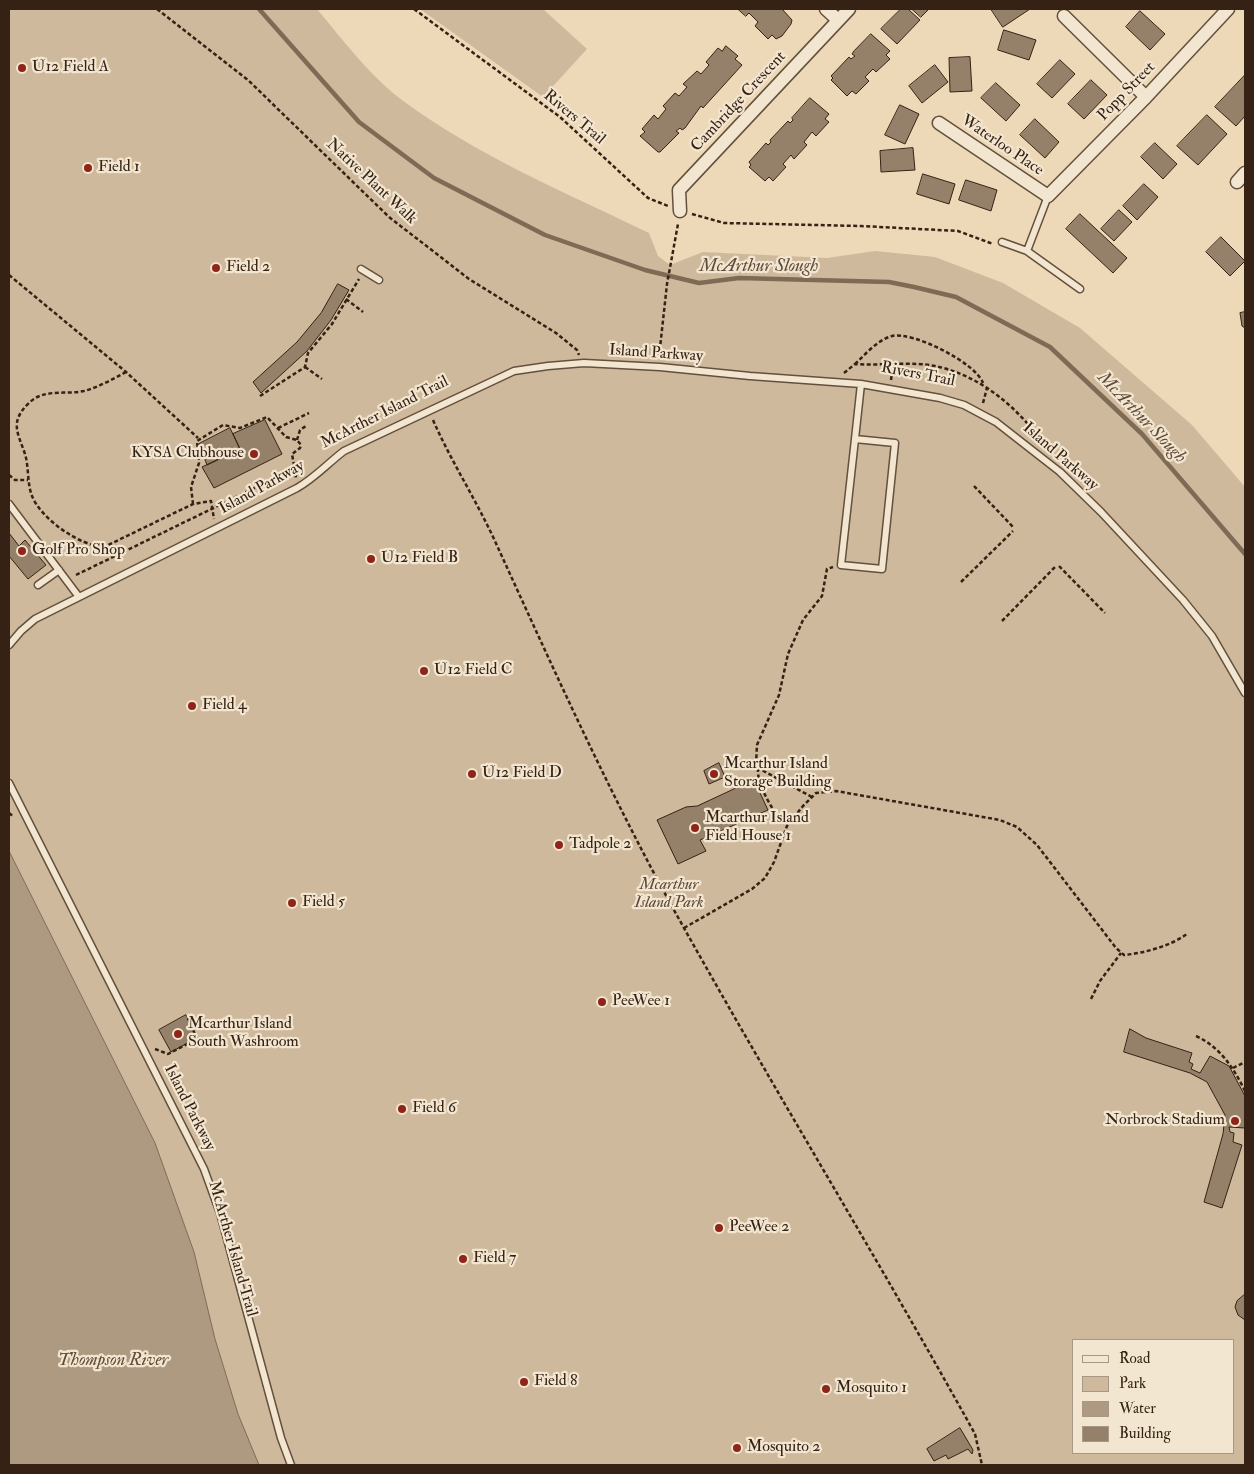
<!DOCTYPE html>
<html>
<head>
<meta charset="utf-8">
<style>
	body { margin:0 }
	#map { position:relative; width:1254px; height:1474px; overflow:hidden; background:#edd8b8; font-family:"IM FELL Double Pica",serif }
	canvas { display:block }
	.frame { position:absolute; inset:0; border:10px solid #352214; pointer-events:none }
	.legend { position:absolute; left:1072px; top:1339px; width:162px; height:115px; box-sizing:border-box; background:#f3e6d1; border:1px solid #a79885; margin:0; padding:6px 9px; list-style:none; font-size:15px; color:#352214 }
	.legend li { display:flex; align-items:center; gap:10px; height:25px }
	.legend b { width:25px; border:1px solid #a79885 }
</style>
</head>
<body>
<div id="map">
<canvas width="1254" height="1474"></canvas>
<div class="frame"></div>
<ul class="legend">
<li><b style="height:6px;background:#f3e6d1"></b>Road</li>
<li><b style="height:14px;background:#ceb99c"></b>Park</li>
<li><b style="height:14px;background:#ae9a80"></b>Water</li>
<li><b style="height:14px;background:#958169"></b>Building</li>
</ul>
</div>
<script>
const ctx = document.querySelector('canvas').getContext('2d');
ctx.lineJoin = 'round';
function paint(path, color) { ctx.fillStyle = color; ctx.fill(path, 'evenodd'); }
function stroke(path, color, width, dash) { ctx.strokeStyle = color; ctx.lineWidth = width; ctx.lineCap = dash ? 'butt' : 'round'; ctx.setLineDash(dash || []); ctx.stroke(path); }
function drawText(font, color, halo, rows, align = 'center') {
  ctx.font = font + ' "IM FELL Double Pica",serif'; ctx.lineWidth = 4.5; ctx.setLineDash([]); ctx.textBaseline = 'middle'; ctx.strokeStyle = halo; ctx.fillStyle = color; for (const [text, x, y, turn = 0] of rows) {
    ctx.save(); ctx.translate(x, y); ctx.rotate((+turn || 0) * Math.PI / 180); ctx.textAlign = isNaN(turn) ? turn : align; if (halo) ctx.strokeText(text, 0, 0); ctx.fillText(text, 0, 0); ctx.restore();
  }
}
const green = new Path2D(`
	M9 9H317C342 39 371 77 402 100 474 154 568 194 649 233L658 256 670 265 703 252 827 258 875 251 935 257 1003 283 1080 328 1192 425 1245 487V1465H259L238 1414 215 1339 194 1252 155 1143 9 851ZM1073 1340H1233V1453H1073Z
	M420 9H543L587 49 543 97Z`);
const water = new Path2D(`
	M9 851 155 1143 194 1252 215 1339 238 1414 259 1465H9Z`);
const stream = new Path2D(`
	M259 9 359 122 434 178 545 235 645 270 699 283 739 278 889 282 914 287 956 297 1050 347 1142 434 1245 554`);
const building = new Path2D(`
	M738 9H782L792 20 791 24 782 36 776 39 772 35 768 39 755 26 758 22 749 13 746 16Z
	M901 9H908L920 20 897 44 881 29Z
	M912 9H929L921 17Z
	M991 9H1030L1003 27Z
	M1140 11 1165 34 1150 50 1126 27Z
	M1004 30 1036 40 1029 60 998 50Z
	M871 34 890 51 886 55 890 59 876 72 873 69 865 77 869 81 856 94 852 91 847 96 831 80 833 78 831 76 849 57 851 59 855 56 852 54 854 51Z
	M726 46 738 56 735 59 742 65 703 108 701 106 685 128 682 130 680 128 676 131 679 133 660 152H658L640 136 645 132 642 129 654 115 658 119 666 109 663 106 675 93 679 96 687 87 683 84 697 71 701 74 709 65 706 62 718 48 722 51Z
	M970 57 972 91 950 92 949 58Z
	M1060 60 1075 74 1052 98 1037 84Z
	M935 65 948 82 922 103 909 86Z
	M1245 75V116L1236 126 1215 107Z
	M1091 80 1107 95 1084 119 1068 104Z
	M996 83 1020 105 1006 121 981 98Z
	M810 98 829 114 825 119 829 122 816 136 812 132 804 142 807 145 794 159 791 155 783 164 786 167 773 181 769 177 765 181 749 167 751 165 749 162 766 143 768 145 771 142 770 140 788 121 790 123 793 120 792 118Z
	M900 105 919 114 905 144 885 135Z
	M1207 115 1227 134 1198 165 1177 146Z
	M1035 119 1059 142 1045 158 1020 135Z
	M1155 143 1177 164 1163 179 1141 157Z
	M913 148 915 170 881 172 880 151Z
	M923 174 955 184 949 204 917 194Z
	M966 180 997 190 991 211 959 200Z
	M1144 184 1158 197 1137 220 1123 206Z
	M1119 210 1132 222 1114 241 1101 229Z
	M1080 214 1127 258 1113 273 1066 229Z
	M1221 237 1245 261 1230 276 1206 252Z
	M338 284 349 290 331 320 307 351 261 393 253 382 297 342 321 313Z
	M1245 312V328L1242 326 1240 313Z
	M265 420 282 454 214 488 202 467 240 449 233 434Z
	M230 428 240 449 207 465 199 444Z
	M9 533 19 546 25 540 46 565 28 579 9 556Z
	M719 763 725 777 709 784 704 771Z
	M754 780 768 810 700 840 706 851 678 864 657 820 686 807 697 806Z
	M186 1015 197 1038 171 1052 159 1030Z
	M1130 1029 1146 1038 1192 1053 1189 1062 1193 1064 1191 1069 1200 1073 1210 1056 1229 1066 1245 1096V1128L1229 1127 1230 1132 1234 1133 1233 1142 1242 1145 1222 1208 1204 1202 1223 1134 1225 1115 1207 1082 1190 1073 1124 1052Z
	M1244 1295H1245V1320L1238 1315 1235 1307 1237 1301Z
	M960 1428 973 1450 972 1454 968 1449 948 1459 946 1455 934 1461 927 1449Z`);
const path = new Path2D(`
	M157 9 248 80 389 217 469 279 556 333 577 350 579 355
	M414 9 560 117 648 198 668 206
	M692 214 724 223 861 226 958 231 993 244
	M9 275 126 372 198 438
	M346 299 363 312
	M659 357 667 284 678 224
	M855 364C866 354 877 340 892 336 913 331 976 363 983 383
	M305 367 322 379
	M126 372C113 379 99 387 84 391 66 395 44 388 29 403 9 422 18 433 25 454 29 467 27 483 32 496 41 519 80 546 104 547L193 504 211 501 214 519
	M844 373 855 364C881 366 909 361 935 366 983 376 1020 410 1047 448
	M891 380 893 364
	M260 396 305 367 308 353 332 324 359 279
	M983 403 987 388
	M433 420C451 461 475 498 494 539 554 670 613 802 684 928 779 1098 881 1264 975 1434L982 1465
	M278 428 309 413
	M297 440 300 430 306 426
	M9 475 15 480H28
	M974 486 1014 528
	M193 504 191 487 199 463 197 441 223 425 240 428 267 417 286 437 297 440 301 445 300 448 292 454 296 476
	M1059 566 1105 613
	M76 575 273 479 297 476
	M961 582 1013 531
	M1002 621 1056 566
	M758 768C756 784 775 816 787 826
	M812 797 758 768 756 764 757 745 779 695 788 654 803 620 822 596 827 569 833 567
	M9 813 14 817
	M684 928 752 889 765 878 774 862 787 826 803 806 816 793 836 791 1000 820 1017 827 1037 845 1116 948 1124 955C1145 953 1170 946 1187 934
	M1091 999 1100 981 1121 953
	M1196 1036C1220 1047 1233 1067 1245 1091
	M155 1049 168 1054 197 1039 187 1016
	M1233 1068 1245 1062`);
const service = new Path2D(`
	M1002 242 1027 251 1048 196
	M1027 251 1080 289
	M361 269 379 280
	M855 439 841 565 882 569 895 443 855 439 861 384
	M9 504 79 597
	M38 585 59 570
	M9 645 21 631 35 619 297 488C315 478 328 463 344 451L514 371 548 366 584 363 660 367 750 376 861 384 940 398 964 405 996 422 1060 472 1101 512 1183 600 1212 636 1245 693
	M9 783 204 1169 220 1213 281 1438 291 1465`);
const minor = new Path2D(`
	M826 9 838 20
	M1064 16 1146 97
	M939 123 1048 196 1146 97 1228 9
	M1237 182 1245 173
	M680 211 679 190 849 9`);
const markers = [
	[22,68,5,"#8f2418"],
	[88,168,5,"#8f2418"],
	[216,268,5,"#8f2418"],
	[254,454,5,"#8f2418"],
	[22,551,5,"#8f2418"],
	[371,559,5,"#8f2418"],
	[424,671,5,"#8f2418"],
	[192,706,5,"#8f2418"],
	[472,774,5,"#8f2418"],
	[714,774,5,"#8f2418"],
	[695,828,5,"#8f2418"],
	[559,845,5,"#8f2418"],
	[292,903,5,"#8f2418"],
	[602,1002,5,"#8f2418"],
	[178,1034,5,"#8f2418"],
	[402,1109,5,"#8f2418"],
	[1235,1121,5,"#8f2418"],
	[719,1228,5,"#8f2418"],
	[463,1259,5,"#8f2418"],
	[524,1382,5,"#8f2418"],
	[826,1389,5,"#8f2418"],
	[737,1448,5,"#8f2418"]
];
const poiNames = [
	["U12 Field A",32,68],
	["Field 1",98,168],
	["Field 2",226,268],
	["KYSA Clubhouse",244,454,"right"],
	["Golf Pro Shop",32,551],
	["U12 Field B",381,559],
	["U12 Field C",434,671],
	["Field 4",202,706],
	["Mcarthur Island",724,765],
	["Storage Building",724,783],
	["U12 Field D",482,774],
	["Mcarthur Island",705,819],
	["Field House 1",705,837],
	["Tadpole 2",569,845],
	["Field 5",302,903],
	["PeeWee 1",612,1002],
	["Mcarthur Island",188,1025],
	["South Washroom",188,1043],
	["Field 6",412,1109],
	["Norbrock Stadium",1225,1121,"right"],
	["PeeWee 2",729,1228],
	["Field 7",473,1259],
	["Field 8",534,1382],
	["Mosquito 1",836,1389],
	["Mosquito 2",747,1448]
];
const streetNames = [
	["Popp Street",1127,92,-46],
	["Cambridge Crescent",739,102,-47],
	["Rivers Trail",574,118,40],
	["Waterloo Place",1002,146,34],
	["Native Plant Walk",371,182,43],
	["Island Parkway",656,354,4],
	["Rivers Trail",918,375,11],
	["McArther Island Trail",385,413,-27],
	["Island Parkway",1060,457,41],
	["Island Parkway",262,488,-29],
	["Island Parkway",189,1108,63],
	["McArther Island Trail",232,1249,74]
];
const parkNames = [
	["Mcarthur",669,886],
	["Island Park",669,904]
];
const waterNames = [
	["McArthur Slough",759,267],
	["McArthur Slough",1141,418,46],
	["Thompson River",113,1361]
];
paint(green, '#ceb99c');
paint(water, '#ae9a80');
stroke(water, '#7e6a55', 1);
stroke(stream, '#7e6a55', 4.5);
paint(building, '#958169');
stroke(building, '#352214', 1);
stroke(service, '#63503d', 9);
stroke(minor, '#63503d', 15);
stroke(path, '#352214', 2.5, [4, 2.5]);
stroke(service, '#f3e6d1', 6);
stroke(minor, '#f3e6d1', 12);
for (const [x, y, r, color] of markers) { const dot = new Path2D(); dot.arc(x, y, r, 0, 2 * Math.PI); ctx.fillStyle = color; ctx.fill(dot); stroke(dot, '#f3e6d1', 2); }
drawText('16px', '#352214', '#f3e6d1', poiNames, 'left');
drawText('16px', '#352214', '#f3e6d1', streetNames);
drawText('italic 16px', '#5b4836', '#f3e6d1', parkNames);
drawText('italic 18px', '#5f4c3a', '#f3e6d1', waterNames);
</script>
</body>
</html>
